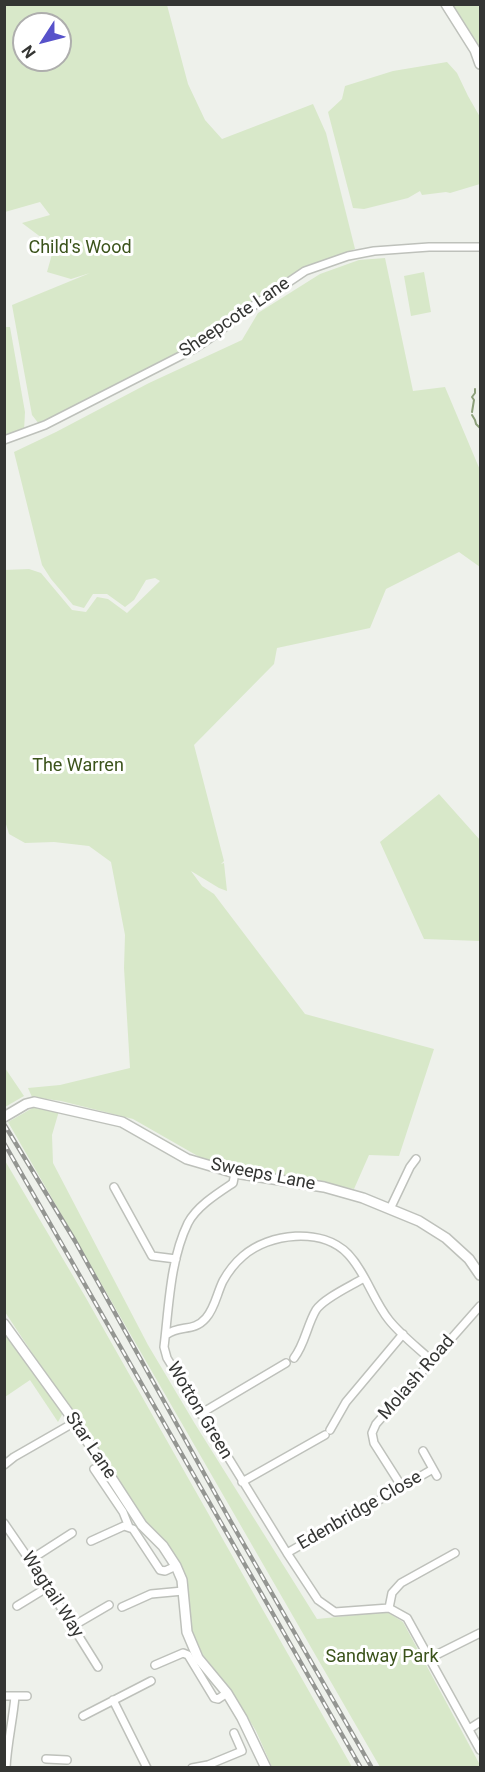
<!DOCTYPE html>
<html>
<head>
<meta charset="utf-8">
<style>
	body { margin:0 }
	#map { position:relative; width:485px; height:1772px; overflow:hidden; background:#eef1eb; font-family:Roboto,sans-serif }
	canvas { display:block }
	.frame { position:absolute; inset:0; border:6px solid #343533; pointer-events:none }
	.north { position:absolute; left:12px; top:12px; width:60px; height:60px; box-sizing:border-box; background:#fff; border:2px solid #aeaead; border-radius:50%; rotate:234deg; font-size:16px; font-weight:700; line-height:24px; text-align:center; color:#343533 }
	.north::after { content:''; display:block; margin:auto; width:21px; height:27px; background:#5752ca; clip-path:polygon(50% 0,100% 100%,50% 72%,0 100%) }
</style>
</head>
<body>
<div id="map">
<canvas width="485" height="1772"></canvas>
<div class="frame"></div>
<div class="north">N</div>
</div>
<script>
const ctx = document.querySelector('canvas').getContext('2d');
ctx.lineJoin = 'round';
function paint(path, color) { ctx.fillStyle = color; ctx.fill(path, 'evenodd'); }
function stroke(path, color, width, dash) { ctx.strokeStyle = color; ctx.lineWidth = width; ctx.lineCap = dash ? 'butt' : 'round'; ctx.setLineDash(dash || []); ctx.stroke(path); }
function drawText(font, color, halo, rows, align = 'center') {
  ctx.font = font + ' Roboto,sans-serif'; ctx.lineWidth = 6; ctx.setLineDash([]); ctx.textBaseline = 'middle'; ctx.strokeStyle = halo; ctx.fillStyle = color; for (const [text, x, y, turn = 0] of rows) {
    ctx.save(); ctx.translate(x, y); ctx.rotate((+turn || 0) * Math.PI / 180); ctx.textAlign = isNaN(turn) ? turn : align; if (halo) ctx.strokeText(text, 0, 0); ctx.fillText(text, 0, 0); ctx.restore();
  }
}
const green = new Path2D(`
	M5 5H167L188 84 205 120 222 139 313 104 326 133 355 249 297 271 204 339 103 393 39 424 32 415 12 305 90 273 71 279 47 272 54 247 22 223 50 215 40 202 5 212ZM24 24H60V60H24Z
	M452 5H480V51V50Z
	M447 62 457 73 468 96 480 117V184L450 193 446 192 422 195 420 191 408 198 364 209 353 208 328 112 342 99 345 86 393 71Z
	M385 258 413 391 445 387 480 470V567L459 552 386 589 370 628 277 648 274 664 194 745 224 861 221 864 224 863 227 891 219 888 191 871 202 886 214 894 305 1014 434 1049 399 1156 369 1155 354 1189 203 1159 133 1119 61 1101 32 1097 28 1088 60 1085 130 1068 124 968 125 935 111 862 89 846 54 842 25 843 9 834 5 821 4 570 29 569 41 573 72 610 86 612 97 597 108 599 127 613 160 581 155 578 146 580 134 600 125 607 107 594H93L84 608 73 605 51 579 42 565 14 452 56 432 149 383 242 340 258 313 320 274 359 260Z
	M424 272 431 312 411 316 404 276Z
	M5 327H10L25 412 24 431 5 437Z
	M439 794 480 840V941L424 939 380 842Z
	M5 1068 24 1096 5 1107H4Z
	M36 1106 59 1111 52 1135 53 1163 148 1345 195 1424 317 1619 387 1612 403 1622 480 1765V1767H380L8 1122Z
	M4 1159 86 1298 352 1767H272L256 1731 231 1690 203 1655 190 1627 187 1587 5 1312Z
	M4 1331 63 1413 58 1422 30 1380 5 1397Z`);
const stream = new Path2D(`
	M472 412 474 400 472 397 475 393V389
	M472 415 475 420 476 424 480 428`);
const street = new Path2D(`
	M4 440 45 425 194 349 219 332 237 317 305 271 348 256 374 251 429 247H480
	M235 1173 233 1183C218 1193 197 1206 188 1223 170 1260 169 1306 164 1347L167 1358 287 1553 318 1600 335 1612 389 1608 407 1618 480 1750
	M114 1187 152 1256 176 1259
	M390 1209 410 1167 416 1159
	M166 1335C180 1324 193 1333 206 1318 215 1308 217 1293 223 1281 228 1272 236 1262 243 1256 269 1233 322 1227 348 1254 366 1273 373 1300 389 1320 401 1335 418 1348 432 1361
	M294 1358C305 1344 307 1325 316 1310 324 1298 351 1286 364 1278
	M200 1414 286 1363
	M330 1430 346 1402 403 1334
	M423 1451 437 1476
	M4 1465 14 1457 75 1422
	M94 1469 123 1512 129 1527
	M242 1482 325 1435
	M402 1487 374 1443 372 1433 376 1424 480 1306
	M4 1523 48 1587 98 1667
	M91 1541 124 1526 133 1529 160 1570 165 1571 176 1566
	M287 1553 433 1469
	M30 1560 72 1533
	M17 1606 48 1587
	M122 1607 151 1594 183 1591
	M389 1608 392 1593 401 1583 455 1553
	M73 1626 109 1605
	M430 1658 480 1633
	M155 1665 183 1653 188 1655 214 1698 218 1699 227 1693
	M4 1696H27
	M113 1700 147 1768
	M83 1716 151 1681
	M469 1729 480 1722
	M46 1759 67 1760
	M6 1768C7 1744 13 1720 15 1696
	M192 1768 208 1765 242 1751 234 1733`);
const secondary = new Path2D(`
	M446 4 475 50 480 64
	M4 1117 26 1104 34 1102 122 1122 187 1159 235 1173 324 1187 363 1198 419 1221 446 1238 469 1259 480 1275
	M4 1324 75 1422 142 1525 163 1546 176 1566 182 1580 187 1632 198 1658 227 1693 242 1718 266 1768`);
const rail = new Path2D(`
	M4 1124 75 1241 231 1522 372 1768
	M4 1143 361 1768`);
const parkNames = [
	["Child's Wood",80,248],
	["The Warren",78,766],
	["Sandway Park",382,1657]
];
const streetNames = [
	["Sheepcote Lane",235,318,-34],
	["Sweeps Lane",263,1175,11],
	["Molash Road",417,1378,-49],
	["Wotton Green",199,1411,59],
	["Star Lane",90,1446,56],
	["Edenbridge Close",360,1511,-30],
	["Wagtail Way",52,1595,57]
];
paint(green, '#d8e8c9');
stroke(stream, '#8c9f7a', 2);
stroke(street, '#bec1bb', 10);
stroke(secondary, '#bec1bb', 12);
stroke(street, '#fff', 7);
stroke(secondary, '#fff', 9);
stroke(rail, '#949692', 4.5);
stroke(rail, '#fff', 2, [7]);
drawText('18px', '#3b531b', '#fff', parkNames);
drawText('18px', '#343533', '#fff', streetNames);
</script>
</body>
</html>
